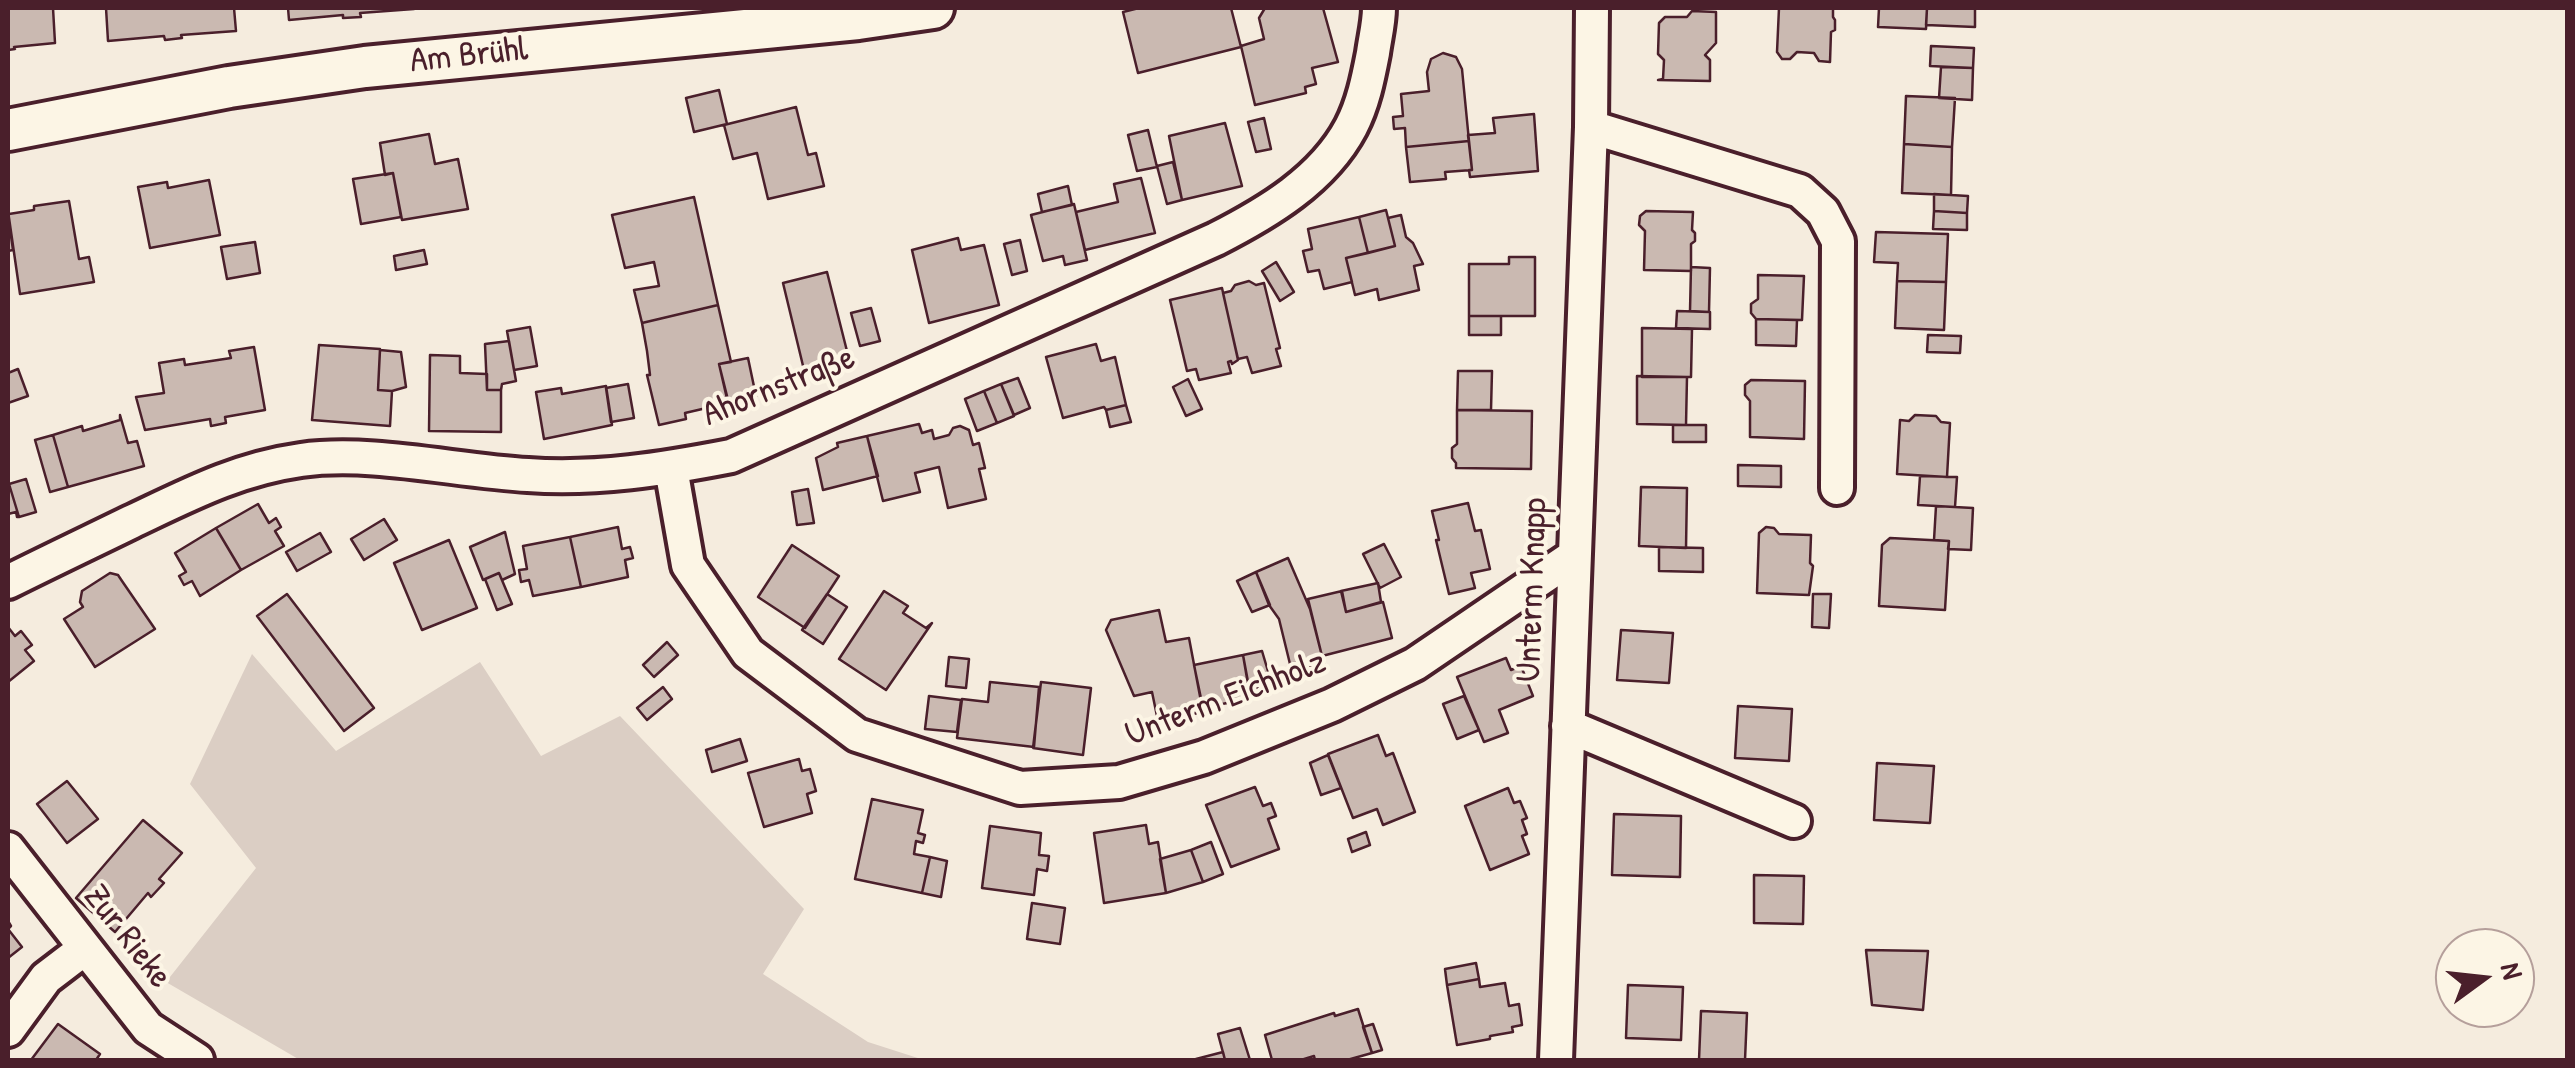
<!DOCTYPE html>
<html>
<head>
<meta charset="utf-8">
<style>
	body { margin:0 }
	#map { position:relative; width:2575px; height:1068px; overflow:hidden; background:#f5ecde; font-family:"Patrick Hand",sans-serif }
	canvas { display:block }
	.frame { position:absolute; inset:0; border:10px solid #4a1f2b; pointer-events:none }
	.north { position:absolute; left:2435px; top:928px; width:100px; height:100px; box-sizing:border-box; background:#fcf5e5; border:2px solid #b59f9b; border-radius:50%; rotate:75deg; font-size:28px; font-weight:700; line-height:40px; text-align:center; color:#4a1f2b }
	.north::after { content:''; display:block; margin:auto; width:35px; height:45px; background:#4a1f2b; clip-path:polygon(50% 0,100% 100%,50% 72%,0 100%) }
</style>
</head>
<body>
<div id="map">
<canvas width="2575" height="1068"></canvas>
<div class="frame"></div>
<div class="north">N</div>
</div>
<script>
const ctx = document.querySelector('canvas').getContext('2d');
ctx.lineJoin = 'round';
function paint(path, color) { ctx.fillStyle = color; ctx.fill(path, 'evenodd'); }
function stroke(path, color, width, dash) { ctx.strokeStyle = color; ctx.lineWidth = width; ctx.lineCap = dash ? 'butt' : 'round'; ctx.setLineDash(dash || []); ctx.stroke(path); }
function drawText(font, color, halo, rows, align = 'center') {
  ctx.font = font + ' "Patrick Hand",sans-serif'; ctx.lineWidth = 8; ctx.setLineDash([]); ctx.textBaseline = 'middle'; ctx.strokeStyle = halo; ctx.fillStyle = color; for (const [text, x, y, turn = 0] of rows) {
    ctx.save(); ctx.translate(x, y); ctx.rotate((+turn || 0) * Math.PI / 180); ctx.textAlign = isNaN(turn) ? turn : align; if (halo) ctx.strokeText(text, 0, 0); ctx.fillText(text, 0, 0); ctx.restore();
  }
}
const green = new Path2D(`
	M252 654 336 751 480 662 541 756 620 716 804 909 763 974 868 1042 924 1060H300L166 982 256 868 190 784Z`);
const building = new Path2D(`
	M8 8H53L55 43 14 47 15 49 8 50Z
	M106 8H234L236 31 181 35 182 38 165 40 164 36 108 41Z
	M288 8H414V9L360 13 361 17 343 18V15L289 20Z
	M1139 8H1231L1241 47 1138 73 1123 12Z
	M1265 8H1323L1338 62 1312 68 1316 84 1305 87 1306 93 1255 105 1241 46 1264 39 1259 18Z
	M1779 8H1833V17L1835 20V30L1831 32 1830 62 1819 61 1814 53 1797 52 1790 59H1782L1777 52Z
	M1879 8H1927L1926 29 1878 27Z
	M1927 8H1975V27L1926 25Z
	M1692 11 1716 12V43L1705 55 1710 60V81L1658 80 1663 79 1664 60 1658 54 1659 23 1665 17H1687Z
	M1931 46 1974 48 1973 68 1930 66Z
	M1443 53 1456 57 1462 69 1469 141 1406 147 1405 128 1394 129 1393 117 1403 116 1401 94 1429 91 1427 72 1431 59Z
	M1941 67 1973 68 1972 100 1939 98Z
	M719 90 727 124 694 132 686 98Z
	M1906 96 1955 98 1952 147 1904 144Z
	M796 107 808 155 816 153 824 186 768 199 757 153 733 159 724 125Z
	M1534 114 1538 171 1470 177 1469 170H1472L1468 135 1495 133 1493 118Z
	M1264 118 1271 149 1256 152 1248 122Z
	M1225 123 1242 186 1182 200 1169 136Z
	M1148 130 1157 167 1137 171 1128 135Z
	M429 134 435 164 458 159 468 209 402 220 393 173 385 175 380 143Z
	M1469 141 1472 170 1445 172 1446 179 1410 182 1406 147Z
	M1904 144 1952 147 1951 195 1902 193Z
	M1173 162 1182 200 1167 204 1157 166Z
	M393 173 401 217 361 224 353 179Z
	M1141 178 1155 233 1085 250 1076 212 1118 202 1114 184Z
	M209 180 220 235 150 248 138 187 167 182 168 188Z
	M1068 186 1072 205 1042 212 1038 194Z
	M1934 194 1968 196 1967 213 1934 211Z
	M694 197 718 305 642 323 634 290 659 286 654 262 625 268 612 215Z
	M69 201 79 259 89 257 94 282 20 294 8 211 9 214 34 210V206Z
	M1074 204 1087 260 1065 265 1063 256 1043 261 1031 215Z
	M1386 210 1395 246 1368 253 1359 217Z
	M1646 211 1693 212 1692 230 1695 233V241L1691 244V271L1644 270 1645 231 1639 225 1640 216Z
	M1934 211 1967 213V230L1933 229Z
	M8 215 13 250 8 251Z
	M1401 215 1406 237 1413 243 1423 264 1414 266 1419 290 1379 300 1377 289 1355 295 1346 258 1395 246 1388 218Z
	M1359 217 1368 253 1346 258 1352 282 1324 289 1319 270 1308 272 1303 251 1312 249 1308 229Z
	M1876 232 1948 234 1946 282 1897 281 1898 263 1874 262Z
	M958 238 961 250 984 245 999 305 929 323 912 250Z
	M1020 240 1027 271 1012 275 1004 244Z
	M255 242 260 273 227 279 221 247Z
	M424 250 427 264 396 270 394 256Z
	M1509 257H1535V316H1469V264H1509Z
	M1276 262 1294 292 1280 301 1262 271Z
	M1691 267 1710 268 1709 312 1690 311Z
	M827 272 850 363 805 374 783 283Z
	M1758 275 1804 276 1802 320 1756 319 1751 313V304L1758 299Z
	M1249 281 1256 285 1264 283 1280 348 1276 349 1281 366 1252 373 1247 357 1238 359 1223 293 1231 291 1235 285Z
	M1897 281 1946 282 1944 330 1895 328Z
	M1222 288 1238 360 1232 364 1231 361 1228 362 1231 373 1199 380 1196 369 1187 371 1170 300Z
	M718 305 731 362 719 364 728 403 685 413 686 419 659 425 647 375H650L647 351 642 323Z
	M871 308 880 341 860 346 851 313Z
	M1677 311 1710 312V329L1676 328Z
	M1469 316H1501V335H1469Z
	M1756 319 1797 320 1796 346 1756 345Z
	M530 327 537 366 514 370 507 331Z
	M1642 328 1692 329 1691 377H1642Z
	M1928 335 1961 336 1960 353 1927 352Z
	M509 341 516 381 502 384 501 390H487L485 344Z
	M1096 344 1101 361 1115 357 1126 405 1106 410 1104 407 1063 418 1046 357Z
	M319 345 380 349 378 390 392 391 390 426 312 420Z
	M254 347 265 410 225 417 226 423 211 426 210 419 145 430 136 397 164 393 159 363 184 359 185 365 231 358 229 351Z
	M380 350 401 352 406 387 392 391 378 390Z
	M430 355 460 356V373L487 374V390H501V432L429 431Z
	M748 358 756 396 754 394 728 400 719 364Z
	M18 369 28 396 8 403V373Z
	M1458 371H1492L1491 410H1457Z
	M1637 376 1687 377 1686 425 1637 424Z
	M1018 378 1030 408 1014 415 1001 384Z
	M1188 379 1202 409 1186 416 1173 387Z
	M1751 380 1805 381 1804 439 1750 437V401L1745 395V385Z
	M628 384 634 418 611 422 606 388Z
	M1001 384 1014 416 997 423 984 391Z
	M606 386 612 425 544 439 536 392 561 388 562 394Z
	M984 391 997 423 977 431 965 399Z
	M1126 405 1131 422 1110 427 1106 410Z
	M1457 410 1532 411 1531 469 1456 468V463L1452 458V448L1457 444Z
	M120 415 128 443 137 441 144 466 68 487 53 435 82 426 83 431 120 420Z
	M1915 415 1936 416 1941 422 1950 423 1947 477 1897 474 1900 420 1909 421Z
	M919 424 922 433 932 430 934 439 949 435 953 428 960 426 969 430 973 445 979 443 985 468 979 469 986 499 948 508 939 467 915 473 920 492 883 501 867 436Z
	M1673 425H1706V442H1673Z
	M53 435 68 487 50 492 35 440Z
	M867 436 878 476 823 490 816 458 838 447 837 443Z
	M1738 465 1781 466V487L1738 486Z
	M1920 476 1957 477 1955 507 1918 505Z
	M8 479 9 484 19 517H17L16 512 8 514Z
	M26 479 36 512 19 517 9 484Z
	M1641 487 1687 488 1686 548 1639 546Z
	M808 489 814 523 797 525 792 492Z
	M1468 503 1475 531 1481 530 1490 569 1471 573 1475 588 1449 594 1436 540H1439L1432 511Z
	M258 504 269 523 276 518 281 527 275 531 284 546 241 570 216 528Z
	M1936 506 1973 508 1971 550 1948 549 1949 541 1934 540Z
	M384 519 397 540 364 560 351 539Z
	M618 527 622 549 630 547 633 558 625 560 628 577 581 587 570 537Z
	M1766 527 1774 528 1779 534 1811 535 1810 563 1813 566 1809 595 1757 593 1759 533Z
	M216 528 241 570 200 596 192 581 184 585 179 576 186 572 175 553Z
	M505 532 515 574 502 580 499 573 483 580 470 547Z
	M320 533 331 552 297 571 286 552Z
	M570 537 581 587 533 596 529 580 521 582 519 570 527 569 523 546Z
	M1890 538 1949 541 1945 610 1879 606 1882 545Z
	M449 540 477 608 422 630 394 563Z
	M1384 544 1401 577 1380 588 1363 554Z
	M792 545 839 576 805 628 758 597Z
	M1659 547 1703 548V572L1659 571Z
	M1288 558 1310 609 1324 664 1307 668 1305 660 1290 664 1279 619 1269 605 1256 572Z
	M1256 572 1270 605 1252 612 1237 581Z
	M110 573 118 575 122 581 155 629 95 667 64 619 83 607 80 602 82 591Z
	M499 573 512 604 497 610 485 579Z
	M1378 583 1381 602 1346 612 1341 591Z
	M884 591 908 606 903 613 926 628 932 623 886 690 839 659Z
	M1342 591 1346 612 1383 602 1392 638 1322 656 1308 599Z
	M287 594 374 708 344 731 257 616Z
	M827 594 847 607 823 644 802 630Z
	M1813 594H1831L1829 628 1812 627Z
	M1159 610 1166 642 1189 638 1203 712 1158 721 1152 692 1134 696 1106 630 1111 620Z
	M8 627 15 636 21 631 32 645 25 650 34 661 8 682Z
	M1621 630 1673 633 1669 683 1617 680Z
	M667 642 678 655 654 677 643 665Z
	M1262 651 1273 688 1269 689V686L1249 690 1243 655Z
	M1243 655 1251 698 1203 708 1194 665Z
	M949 657 969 659 966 688 946 686Z
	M1506 658 1511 670 1521 666 1533 696 1499 710 1508 733 1484 742 1457 677Z
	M990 682 1039 687 1034 747 957 738 962 699 988 702Z
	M1041 682 1091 688 1083 755 1033 748Z
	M663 687 672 699 647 720 637 708Z
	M929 696 961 700 957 732 925 729Z
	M1464 696 1479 730 1457 739 1443 704Z
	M1738 706 1792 709 1789 761 1735 758Z
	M1378 735 1386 756 1393 753 1415 812 1383 825 1377 809 1353 818 1328 754Z
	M740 739 747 761 712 772 706 750Z
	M1328 755 1341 788 1321 795 1310 763Z
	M799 759 802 771 810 769 816 791 807 794 812 813 764 827 748 773Z
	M1877 763 1934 766 1930 823 1874 820Z
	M67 781 98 819 67 843 37 804Z
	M1255 787 1263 806 1271 803 1276 816 1268 819 1279 849 1231 867 1206 805Z
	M1508 788 1514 803 1520 801 1527 818 1522 820 1527 834 1522 836 1529 854 1490 870 1465 806Z
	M872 799 923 810 918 833 925 835 923 843 916 841 914 854 930 857 922 893 855 879Z
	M1614 814 1681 816 1680 877 1612 875Z
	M143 820 182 853 159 879 164 883 151 897 148 893 115 932 76 898Z
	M1146 825 1149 844 1158 842 1166 893 1104 903 1094 833Z
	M990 826 1041 833 1039 855 1049 856 1047 871 1037 869 1034 895 982 888Z
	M1366 832 1370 845 1352 852 1348 839Z
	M1211 842 1223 874 1203 882 1191 850Z
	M1191 850 1203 882 1166 893 1160 859Z
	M930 857 947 861 941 897 922 893Z
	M1754 875 1804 876 1803 924 1754 923Z
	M1032 903 1065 908 1060 944 1027 939Z
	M8 921 11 926 8 929 22 947 8 958Z
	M1866 950 1928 951 1923 1010 1872 1005Z
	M1476 963 1479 979 1447 985 1445 969Z
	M1479 979 1480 987 1505 983 1509 1006 1519 1004 1522 1025 1512 1027 1513 1032 1490 1036V1039L1457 1045 1447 985Z
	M1628 985 1683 987 1681 1040 1626 1038Z
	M1358 1009 1372 1053 1347 1060H1315L1314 1056 1301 1060H1272L1265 1035 1334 1013 1335 1016Z
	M1701 1011 1747 1013 1745 1060H1699Z
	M58 1024 100 1054 96 1060H31Z
	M1373 1024 1382 1050 1372 1053 1363 1027Z
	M1240 1028 1250 1060H1225L1218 1034Z
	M1223 1052 1225 1060H1197L1196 1059Z`);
const minor = new Path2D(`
	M1591 127 1800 191 1823 212 1838 241 1837 488
	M671 468 688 565 748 653 857 735 1020 788 1119 782 1204 757 1332 705 1415 664 1574 556
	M8 582C48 562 90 542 131 522 188 495 237 469 301 460 372 450 456 471 528 475 596 480 664 469 731 456L1216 239C1267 213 1323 180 1351 127 1363 104 1368 79 1373 53 1375 38 1379 23 1379 8
	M1568 726 1794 821
	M8 849 148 1028 197 1060
	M8 1030 46 978 84 949
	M1556 1060 1591 127 1592 8`);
const tertiary = new Path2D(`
	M8 130 229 87 365 67 858 19 933 8`);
const streetNames = [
	["Am Brühl",469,56,-6],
	["Ahornstraße",779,387,-22],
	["Unterm Knapp",1533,590,-88],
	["Unterm Eichholz",1226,699,-21],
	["Zur Rieke",127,937,52]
];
paint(green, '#dbcec4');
paint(building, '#cab9b1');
stroke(building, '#4a1f2b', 2.5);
stroke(minor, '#4a1f2b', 40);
stroke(tertiary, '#4a1f2b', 48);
stroke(minor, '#fcf5e5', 32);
stroke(tertiary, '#fcf5e5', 40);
drawText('35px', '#4a1f2b', '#fcf5e5', streetNames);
</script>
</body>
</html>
